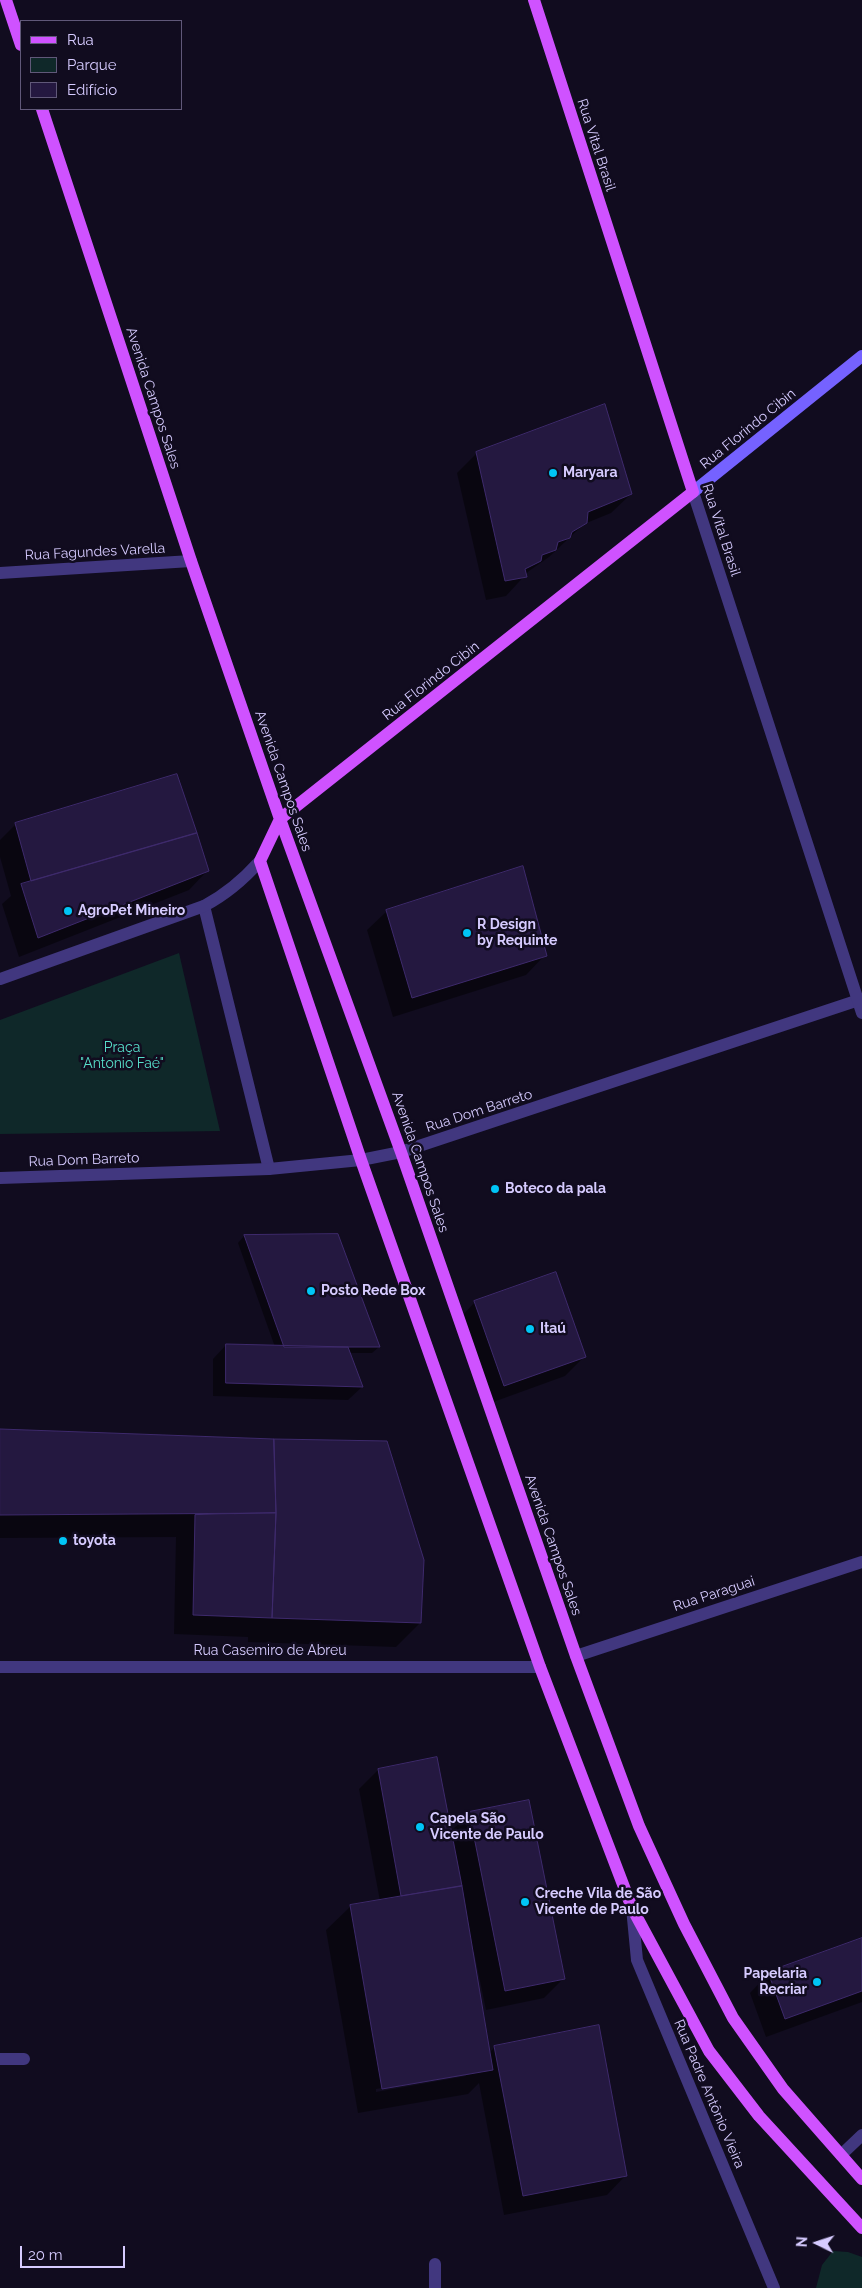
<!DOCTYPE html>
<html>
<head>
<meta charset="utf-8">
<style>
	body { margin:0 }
	#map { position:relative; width:862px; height:2288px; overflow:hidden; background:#110c1f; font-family:Raleway,sans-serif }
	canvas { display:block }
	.legend { position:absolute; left:20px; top:20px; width:162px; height:90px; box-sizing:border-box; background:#110c1f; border:1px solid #605879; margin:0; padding:6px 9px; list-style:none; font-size:15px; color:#d6cbff }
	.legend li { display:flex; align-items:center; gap:10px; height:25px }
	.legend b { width:25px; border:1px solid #605879 }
	.north { position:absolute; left:792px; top:2218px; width:50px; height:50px; -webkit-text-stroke:4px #110c1f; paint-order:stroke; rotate:274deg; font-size:14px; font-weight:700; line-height:20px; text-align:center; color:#d6cbff }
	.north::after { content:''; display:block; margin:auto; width:18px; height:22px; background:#d6cbff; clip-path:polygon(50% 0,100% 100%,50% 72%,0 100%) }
	.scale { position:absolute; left:20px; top:2246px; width:105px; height:22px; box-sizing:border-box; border:2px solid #d6cbff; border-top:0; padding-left:6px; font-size:15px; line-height:18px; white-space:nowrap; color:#d6cbff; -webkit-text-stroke:4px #110c1f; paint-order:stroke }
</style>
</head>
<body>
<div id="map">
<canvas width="862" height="2288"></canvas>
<ul class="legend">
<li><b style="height:6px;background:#cf52ff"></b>Rua</li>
<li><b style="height:14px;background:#0f2829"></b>Parque</li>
<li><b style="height:14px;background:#241840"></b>Edifício</li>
</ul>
<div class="north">N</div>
<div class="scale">20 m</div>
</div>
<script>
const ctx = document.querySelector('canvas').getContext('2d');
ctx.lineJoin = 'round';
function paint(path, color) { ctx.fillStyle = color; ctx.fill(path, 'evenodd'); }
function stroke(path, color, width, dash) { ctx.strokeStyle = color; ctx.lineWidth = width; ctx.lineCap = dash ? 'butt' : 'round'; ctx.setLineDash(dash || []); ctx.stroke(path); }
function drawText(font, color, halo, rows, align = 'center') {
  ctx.font = font + ' Raleway,sans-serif'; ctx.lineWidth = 5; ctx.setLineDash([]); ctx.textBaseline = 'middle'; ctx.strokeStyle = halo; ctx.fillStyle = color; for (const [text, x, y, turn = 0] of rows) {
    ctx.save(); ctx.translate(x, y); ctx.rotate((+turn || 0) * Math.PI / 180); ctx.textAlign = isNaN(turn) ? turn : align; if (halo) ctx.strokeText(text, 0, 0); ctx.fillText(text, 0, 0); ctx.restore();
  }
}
const green = new Path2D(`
	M179 953 220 1131 0 1134V1020Z
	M833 2251 848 2252 862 2257V2288H816L822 2265Z`);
const shadow = new Path2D(`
	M477 453 631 494 611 513 584 524 549 557 529 571 506 596 486 600 457 473Z
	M176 776 208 870 189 890 19 957 2 904 11 896 0 857V840L16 824Z
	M387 911 545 955 526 975 393 1017 367 930Z
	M244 1236H337L379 1347 372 1353H349L362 1387 348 1400 213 1396V1359L226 1345 275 1347 238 1243Z
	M475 1302 584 1357 565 1376 485 1405 456 1322Z
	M0 1430 386 1442 420 1623 396 1647 248 1642V1637L174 1634 176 1537 0 1538Z
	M378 1770 450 1832 470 1813 564 1978 544 1998 486 2010 474 1952H472L489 2053 495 2047 626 2175 607 2195 504 2215 479 2083 468 2094 358 2113 326 1930 351 1906 380 1901 359 1789ZM466 2074V2076L376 2092V2089Z
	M862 1939V2002L766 2037 750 1993 769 1973Z`);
const building = new Path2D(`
	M605 404 632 494 588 512 587 523 572 532 570 538 558 542 556 550 542 555 541 561 525 569 527 577 505 581 476 452Z
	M177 774 197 833 31 881 15 823Z
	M197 833 209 871 38 938 21 884Z
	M523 866 547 956 412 998 386 910Z
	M338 1234 380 1347H284L244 1235Z
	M556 1272 586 1357 504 1386 474 1301Z
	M226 1344 348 1347 363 1387 226 1383Z
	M0 1429 274 1439 276 1513 0 1515Z
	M274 1439 387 1441 424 1560 421 1623 272 1618 276 1513Z
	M276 1513 272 1618 193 1615 195 1515Z
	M437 1757 462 1886 401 1896 378 1769Z
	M529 1800 565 1979 505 1991 469 1812Z
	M462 1886 493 2070 382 2089 350 1905Z
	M862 1938V1991L785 2019 768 1972Z
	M599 2025 627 2176 523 2196 494 2046Z`);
const service = new Path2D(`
	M204 906 269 1169`);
const minor = new Path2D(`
	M0 573 191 561
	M0 979 204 906C227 894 243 880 260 861
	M0 1178 269 1169 361 1160 401 1152 862 999
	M576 1656 862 1562
	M0 1667H540
	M0 2059H24
	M841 2155 862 2135
	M435 2264V2288`);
const tertiary = new Path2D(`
	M693 492 862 1013
	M632 1908 637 1960 774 2288`);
const secondary = new Path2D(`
	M693 492 862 356`);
const primary = new Path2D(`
	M6 0 21 45
	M534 0 693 492 280 819 260 861 361 1160 540 1667 632 1908 709 2051 759 2116 862 2228
	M42 109 191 561 280 819 401 1152 576 1656 639 1826 684 1924 733 2018 783 2089 862 2179`);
const markers = [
	[553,473,5,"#00c5f6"],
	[68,911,5,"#00c5f6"],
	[467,933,5,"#00c5f6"],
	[495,1189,5,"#00c5f6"],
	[311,1291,5,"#00c5f6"],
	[530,1329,5,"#00c5f6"],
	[63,1541,5,"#00c5f6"],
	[420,1827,5,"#00c5f6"],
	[525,1902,5,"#00c5f6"],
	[817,1982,5,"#00c5f6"]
];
const streetNames = [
	["Rua Vital Brasil",596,145,72],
	["Avenida Campos Sales",153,398,72],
	["Rua Florindo Cibin",748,429,-39],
	["Rua Vital Brasil",721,530,72],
	["Rua Fagundes Varella",95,552,-3],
	["Rua Florindo Cibin",431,681,-38],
	["Avenida Campos Sales",283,781,71],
	["Rua Dom Barreto",479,1111,-18],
	["Rua Dom Barreto",84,1160,-2],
	["Avenida Campos Sales",420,1162,71],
	["Avenida Campos Sales",553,1545,71],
	["Rua Paraguai",714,1594,-18],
	["Rua Casemiro de Abreu",270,1651],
	["Rua Padre Antônio Vieira",709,2094,67]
];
const poiNames = [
	["Maryara",563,473],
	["AgroPet Mineiro",78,911],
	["R Design",477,925],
	["by Requinte",477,941],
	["Boteco da pala",505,1189],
	["Posto Rede Box",321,1291],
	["Itaú",540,1329],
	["toyota",73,1541],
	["Capela São",430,1819],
	["Vicente de Paulo",430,1835],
	["Creche Vila de São",535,1894],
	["Vicente de Paulo",535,1910],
	["Papelaria",807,1974,"right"],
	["Recriar",807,1990,"right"]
];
const parkNames = [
	["Praça",122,1048],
	["\"Antonio Faé\"",122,1064]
];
paint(green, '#0f2829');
paint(shadow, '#0007');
paint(building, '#241840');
stroke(building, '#3e2a6c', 1);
stroke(service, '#41377f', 12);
stroke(minor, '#41377f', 12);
stroke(tertiary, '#41377f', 12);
stroke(secondary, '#7562ff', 12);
stroke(primary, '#cf52ff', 12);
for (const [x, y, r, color] of markers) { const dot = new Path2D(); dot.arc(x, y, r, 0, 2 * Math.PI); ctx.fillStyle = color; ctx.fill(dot); stroke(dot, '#110c1f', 2); }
drawText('14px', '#d6cbff', '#110c1f', streetNames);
drawText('bold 14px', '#d6cbff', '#110c1f', poiNames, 'left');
drawText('14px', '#57dfca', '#110c1f', parkNames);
</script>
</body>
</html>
